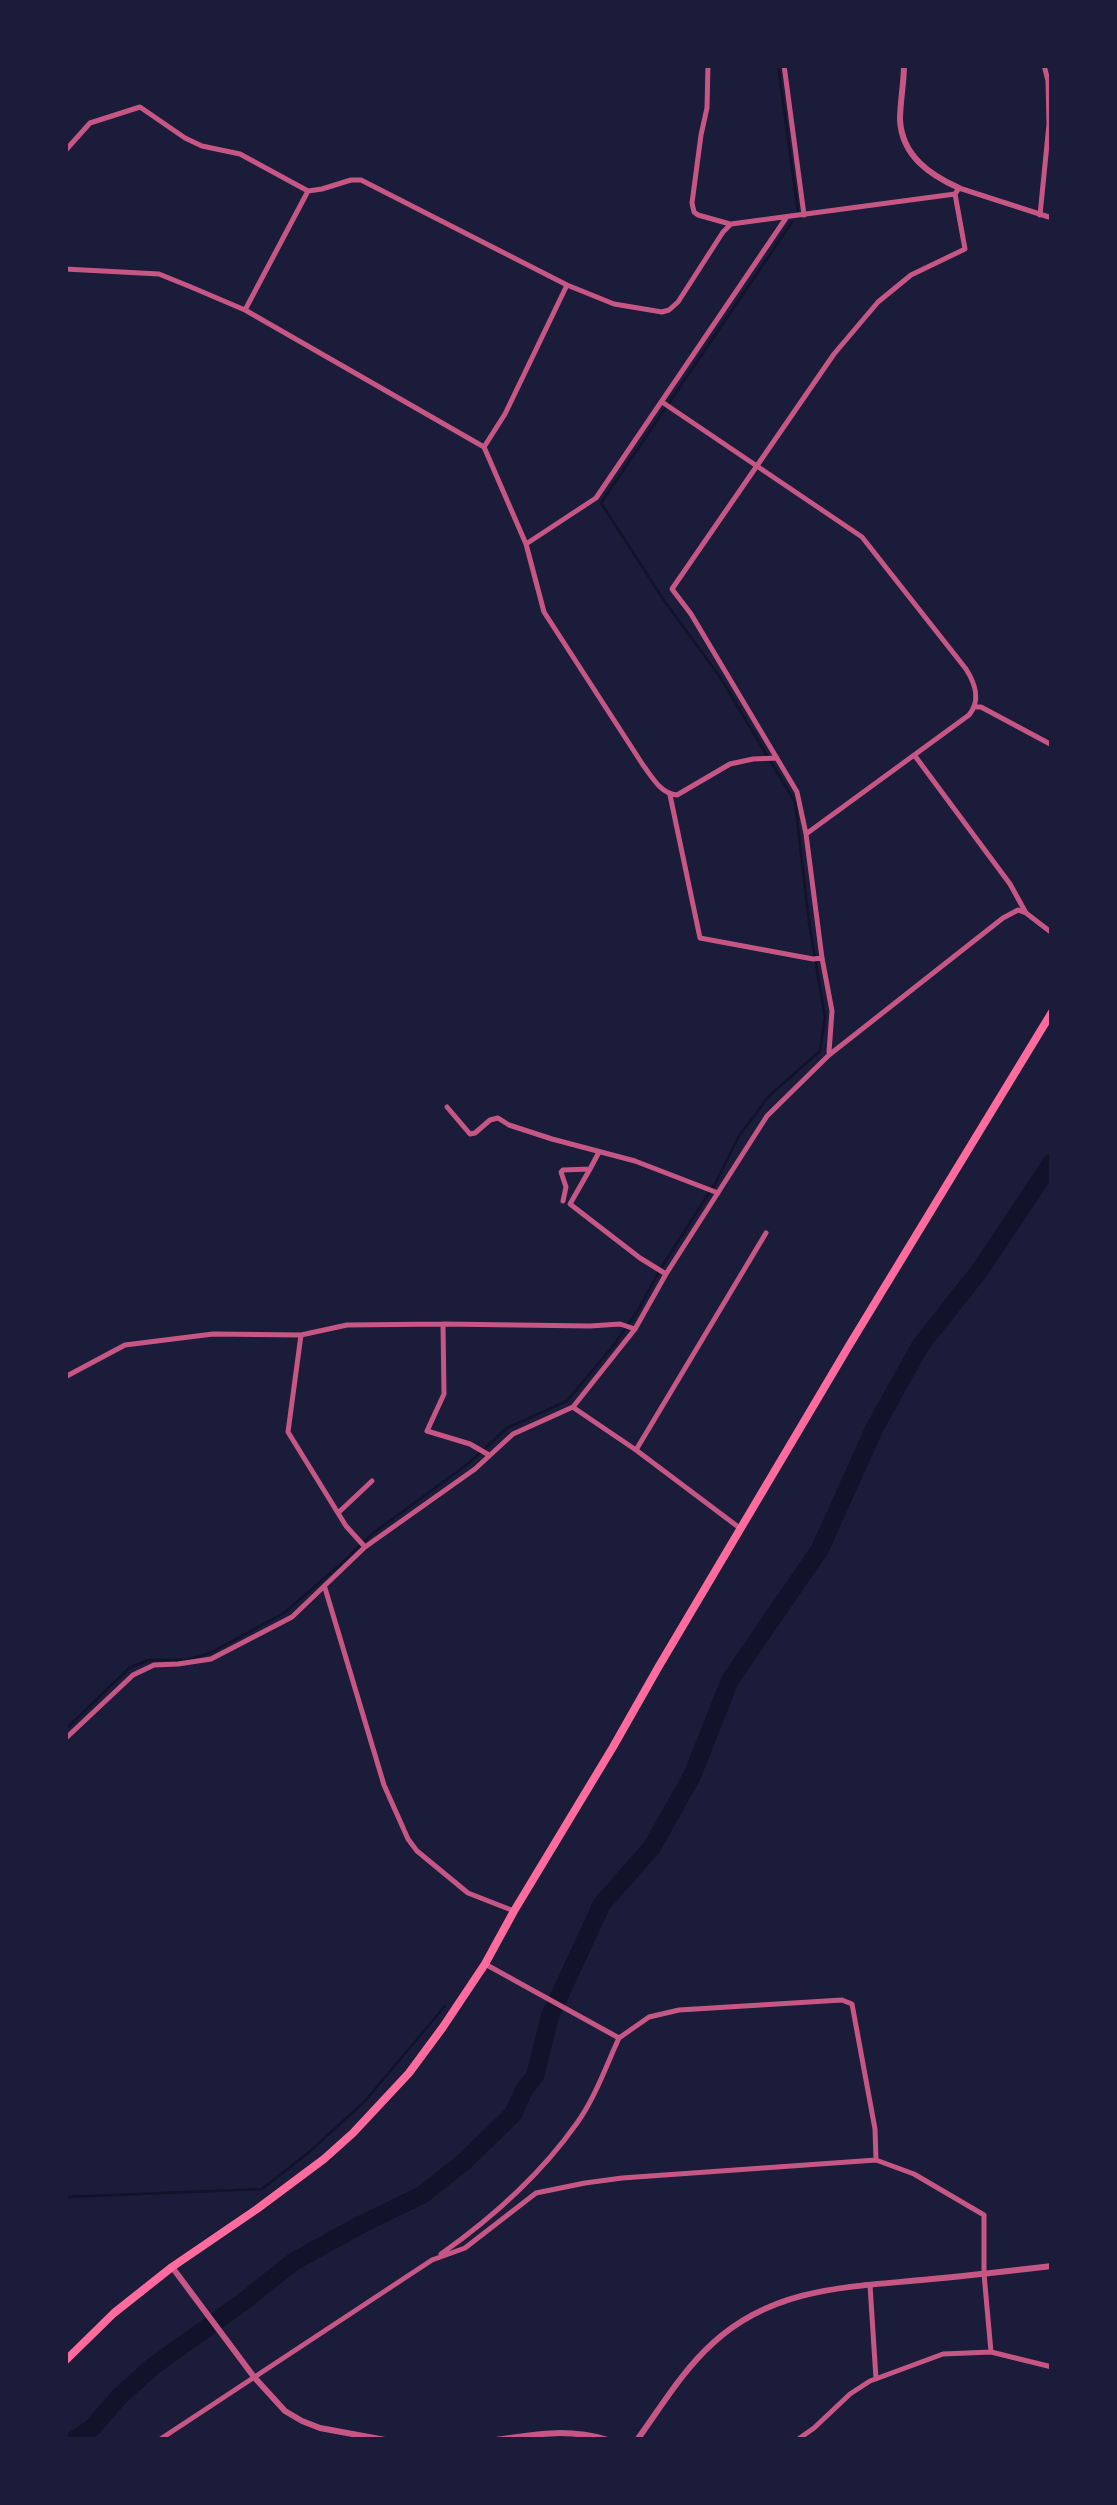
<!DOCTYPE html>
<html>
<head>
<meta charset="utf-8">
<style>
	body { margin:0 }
	#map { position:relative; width:1117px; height:2505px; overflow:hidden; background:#1b1b3a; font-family:"Fira Sans Condensed",sans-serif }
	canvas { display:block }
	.frame { position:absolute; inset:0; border:68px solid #1b1b3a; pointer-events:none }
</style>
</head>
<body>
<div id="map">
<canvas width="1117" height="2505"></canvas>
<div class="frame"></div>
</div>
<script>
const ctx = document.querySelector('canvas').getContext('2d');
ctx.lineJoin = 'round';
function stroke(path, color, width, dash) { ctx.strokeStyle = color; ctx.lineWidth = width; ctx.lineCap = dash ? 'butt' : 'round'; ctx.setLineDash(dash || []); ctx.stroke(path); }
const stream = new Path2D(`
	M778 65 798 212
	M65 1730 129 1668 149 1660H187L210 1653 284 1613 341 1564 372 1534 469 1463 507 1428 567 1401 613 1346 637 1312 661 1268 716 1182 739 1136 769 1096 820 1051 825 1017 809 922 795 802 720 677 663 599 601 503 792 222
	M65 2197 262 2189 308 2153 365 2101 445 2006`);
const river = new Path2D(`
	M74 2440 92 2428 119 2397 152 2367 243 2302 293 2262 362 2224 422 2195 465 2161 513 2114 524 2090 535 2076 550 2016 602 1904 652 1847 692 1776 730 1680 820 1549 875 1427 920 1346 980 1270 1052 1162`);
const minor = new Path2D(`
	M708 65 707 108 701 135 692 203 694 212 698 215 730 224
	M784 65 804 215
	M1050 65 1052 69
	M65 151 90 123 140 107 185 138 202 146 240 154 308 191 322 189 351 180H361L567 285 614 304 662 312 669 310 678 302 723 232 731 224 955 194
	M1040 215 1049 124 1048 81 1044 65
	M65 269 159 274 191 287 245 310 484 447 526 544 544 612 643 765C652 777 661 794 677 795L730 764 753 759 777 758
	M245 310 308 191
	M662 402 862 537 966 669C975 683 981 701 969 715L806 834
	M484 447 505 414 567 285
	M526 544 596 498 786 218
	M975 707H981L1052 745
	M915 756 1010 884 1026 913 1052 933
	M670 795 700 938 813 959 822 958
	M829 1052 832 1011 822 958 806 834 797 792 691 614 672 589 834 354 878 302 911 275 965 249 955 194 959 188 1052 218
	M447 1107 470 1134 475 1133 490 1120 498 1118 509 1125 552 1139 635 1161 718 1193
	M590 1169 570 1204 640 1258 666 1274
	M563 1201 566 1187 561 1172 563 1170 590 1169 599 1152
	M443 1324 444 1394 427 1431 470 1444 489 1455
	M301 1335 288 1432 346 1526 365 1547
	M65 1377 125 1345 213 1334 301 1335 347 1325 443 1324 590 1326 620 1324 635 1329
	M574 1408 636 1450 741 1529
	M636 1450 766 1233
	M338 1513 372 1481
	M325 1588 384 1785 408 1839 417 1851 468 1893 514 1911
	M65 1739 133 1675 154 1665 178 1664 211 1659 292 1617 365 1547 475 1469 513 1434 573 1407 635 1329 666 1274 767 1116 829 1055 1003 918 1018 910 1026 913
	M485 1964 619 2038 649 2017 679 2010 842 2000 852 2004 875 2129 876 2160
	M441 2254C492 2218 541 2174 577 2123 595 2098 606 2066 619 2038
	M432 2260 465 2248 536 2193 585 2183 622 2178 876 2160 914 2174 984 2215V2274L991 2352
	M870 2285 876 2379
	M159 2440 432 2260
	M797 2440 814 2428 850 2394 870 2381 943 2354 991 2352 1052 2367`);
const tertiary = new Path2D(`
	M904 65C904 83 900 102 900 120 902 156 930 175 959 188
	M172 2267 254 2377 285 2411 302 2421 320 2428 385 2440
	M496 2440C536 2434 568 2428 608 2440
	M637 2440C661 2407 682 2371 713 2343 773 2288 846 2287 922 2280 965 2276 1009 2271 1052 2266`);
const primary = new Path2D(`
	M65 2361 114 2313 172 2267 257 2209 324 2159 353 2133 409 2073 443 2027 485 1964 514 1911 613 1747 659 1666 850 1344 1052 1012`);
stroke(stream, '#12122b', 2.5);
stroke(river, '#12122b', 18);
stroke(minor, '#c65784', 5);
stroke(tertiary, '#c65784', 6);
stroke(primary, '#ff6b9d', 8);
</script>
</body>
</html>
